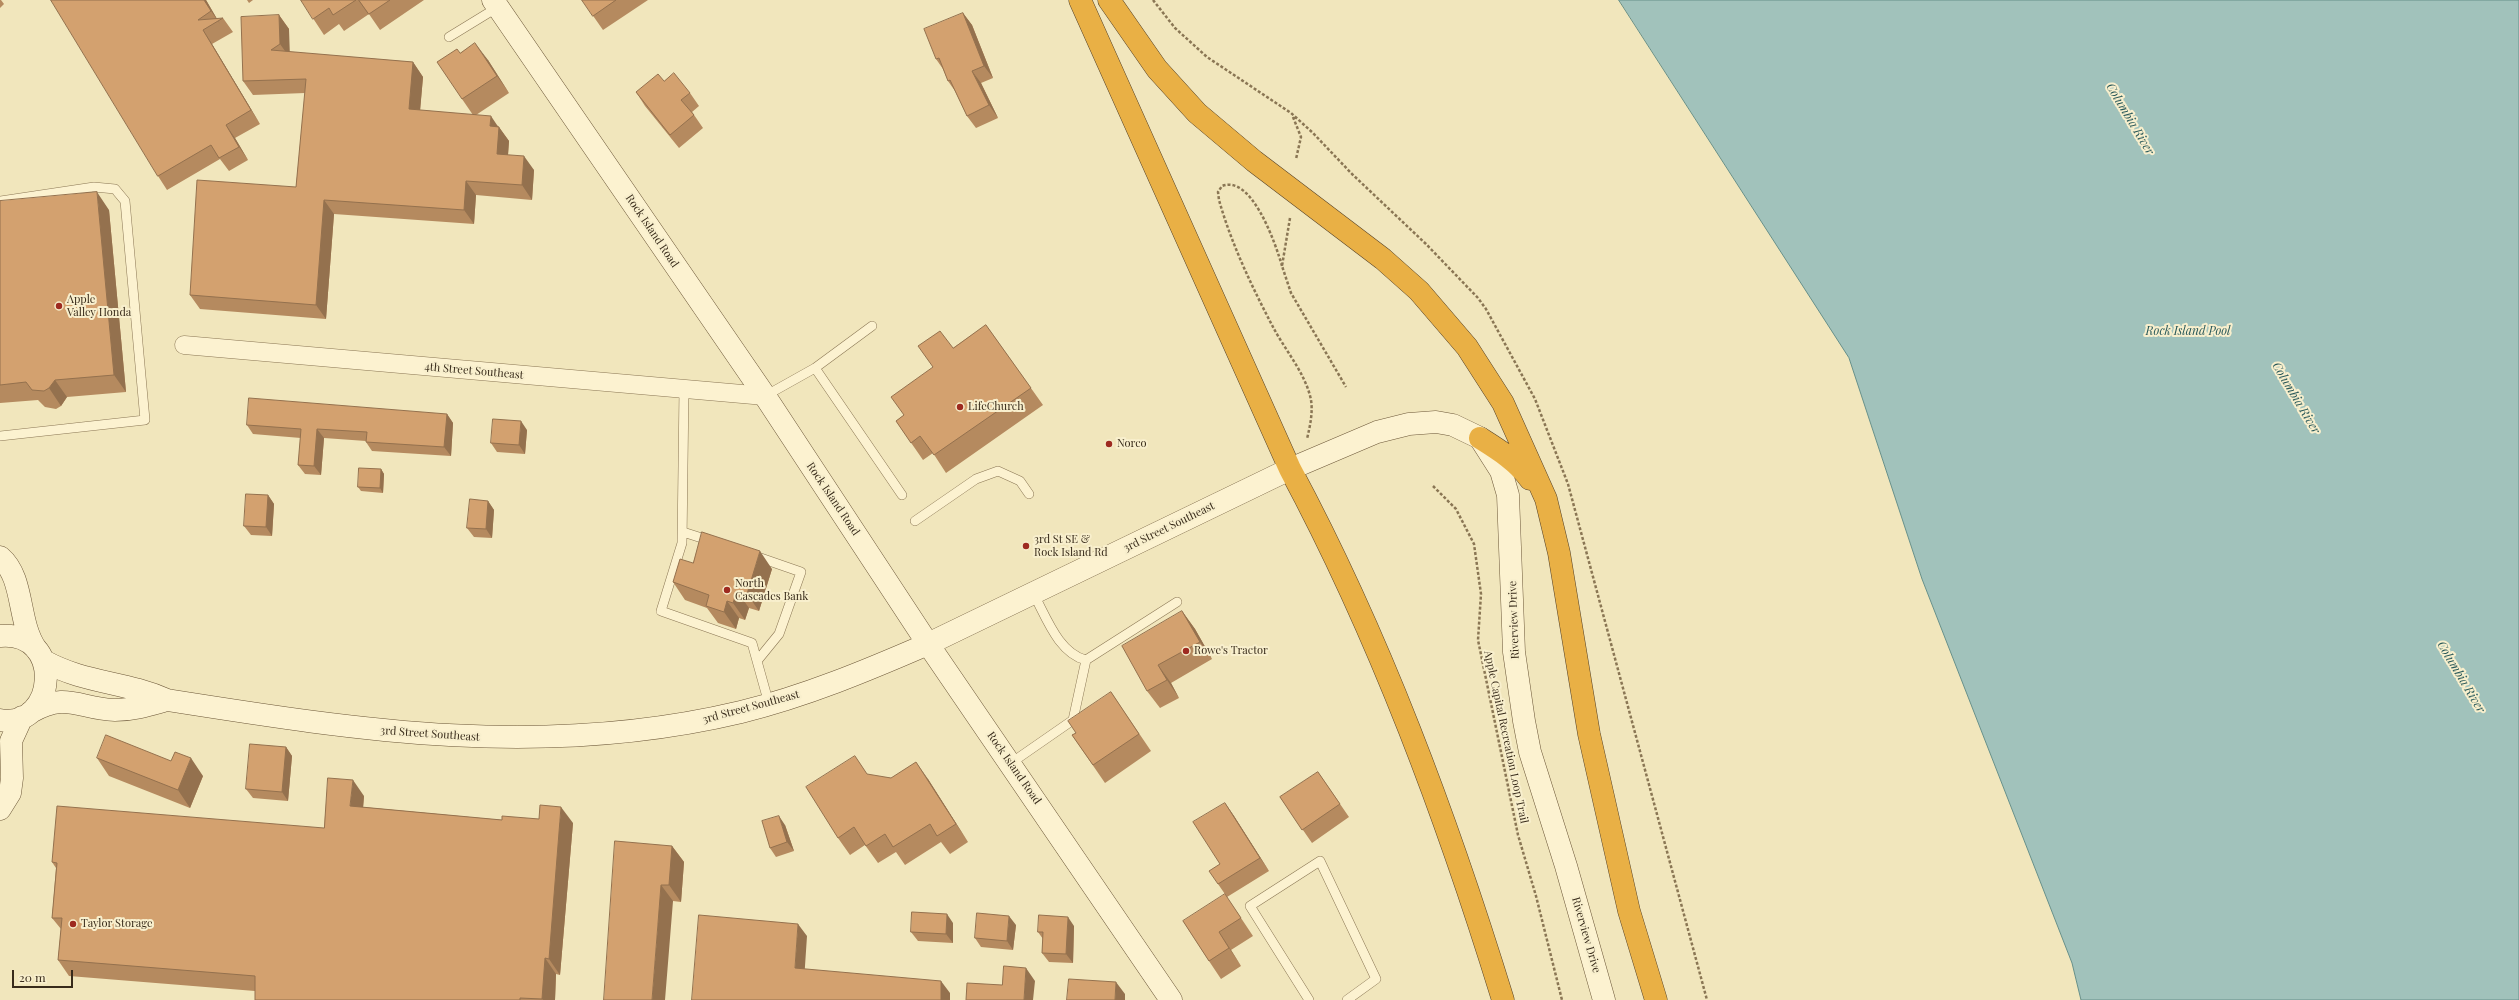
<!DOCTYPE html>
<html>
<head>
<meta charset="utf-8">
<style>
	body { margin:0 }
	#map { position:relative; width:2519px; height:1000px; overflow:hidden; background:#f1e6bc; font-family:"Playfair Display",serif }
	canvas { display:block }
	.scale { position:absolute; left:12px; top:970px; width:61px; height:18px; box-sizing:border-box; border:2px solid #382b1a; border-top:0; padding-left:5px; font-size:12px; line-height:14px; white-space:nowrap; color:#382b1a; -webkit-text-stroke:3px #f8efcd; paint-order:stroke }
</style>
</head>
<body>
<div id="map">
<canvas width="2519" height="1000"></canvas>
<div class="scale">20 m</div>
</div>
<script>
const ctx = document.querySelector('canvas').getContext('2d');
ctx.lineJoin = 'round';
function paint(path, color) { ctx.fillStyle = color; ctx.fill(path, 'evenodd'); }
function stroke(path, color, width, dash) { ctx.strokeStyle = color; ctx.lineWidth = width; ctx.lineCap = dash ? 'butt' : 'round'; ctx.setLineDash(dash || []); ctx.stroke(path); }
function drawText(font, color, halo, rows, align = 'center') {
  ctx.font = font + ' "Playfair Display",serif'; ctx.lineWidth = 4; ctx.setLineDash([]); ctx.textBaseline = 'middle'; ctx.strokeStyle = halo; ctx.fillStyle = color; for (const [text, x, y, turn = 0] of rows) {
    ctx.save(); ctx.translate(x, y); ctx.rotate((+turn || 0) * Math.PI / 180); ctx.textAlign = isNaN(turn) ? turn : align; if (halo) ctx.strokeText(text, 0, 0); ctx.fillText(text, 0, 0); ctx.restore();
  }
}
const water = new Path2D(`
	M1619 0H2519V1000H2081L2072 963 1922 579 1849 358Z`);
const path = new Path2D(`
	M1153 0 1175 28 1207 57 1291 113 1313 133 1352 174 1426 244 1478 298 1486 309 1535 399 1568 484 1707 1000
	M1293 117 1301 137 1296 159
	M1290 218 1282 266 1291 293 1346 387
	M1282 266C1276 245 1252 174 1222 186L1218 192 1219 200C1231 243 1252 287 1273 327 1285 350 1306 374 1311 400 1313 413 1310 426 1307 439
	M1433 486 1456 509 1474 544 1481 594 1478 640 1518 835 1536 896 1562 1000`);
const lane = new Path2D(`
	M449 37 498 7
	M0 201 94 187 115 189 125 201 145 420 0 436
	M815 368 872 326
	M684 389 682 543 661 611 752 643 769 704
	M765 396 815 368 902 495
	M915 521 976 479 998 471 1020 481 1029 494
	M683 532 711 541
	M755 556 801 572 779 634 757 661
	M1033 593C1046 616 1058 653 1086 660L1177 602
	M1011 763 1073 720 1086 660
	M1309 1000 1250 906 1320 861 1376 979 1347 1000`);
const street = new Path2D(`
	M184 345 765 396`);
const secondary = new Path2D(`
	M493 0 765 396 928 644 1171 1000
	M0 557C25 578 17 622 36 649
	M0 636C65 630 57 730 0 720
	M44 661C86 684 125 681 167 700 363 731 544 759 741 712 806 696 868 670 928 644L1290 469 1377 432 1409 424 1436 422 1453 425 1480 438 1501 471 1508 495 1514 652 1524 721 1530 752 1566 866 1604 1000
	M31 712C67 691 79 709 115 710 133 710 149 705 167 700
	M0 809 10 793 12 778 11 741 22 717`);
const highway = new Path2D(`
	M1080 0 1290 469C1380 637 1447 818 1503 1000
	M1109 0 1157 69 1197 113 1254 161 1383 259 1419 291 1467 347 1503 403 1546 499 1559 553 1589 734 1629 911 1656 1000
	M1480 438C1499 450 1517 461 1530 479`);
const wall = new Path2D(`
	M0 0H1L4 4 0 8Z
	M51 0H206L217 19 223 18 233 32 212 44 260 124 235 138 248 160 229 171 220 159 167 190 158 176Z
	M247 0H253L249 3Z
	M301 0H424L380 30 369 14 344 31 339 24 324 35Z
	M582 0H648L603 30Z
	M963 13 972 25 993 78 981 83 998 118 976 128 967 116 955 91 948 81 943 69 936 59Z
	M279 15 289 29V52L413 62 423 77 420 110 473 115 462 99 460 53 488 60 509 93 476 115 498 126 509 141 508 155 534 170 532 200 476 195 474 224 334 214 326 319 200 309 190 295 296 187 305 93 253 95 243 81Z
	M664 81 690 93 699 106 692 112 703 128 679 148 645 106 636 92Z
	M0 201 109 210 126 392 67 397 61 406 56 409 45 407 38 400 0 403Z
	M986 325 1043 405 946 473 933 453 923 460 896 421 904 415 933 367 953 348Z
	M447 414 453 423 451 456 372 451 366 442V441L324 438 321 475 305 474 298 465 301 438 253 434 247 425Z
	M527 430 525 454 497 452 491 443Z
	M381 469 384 474 383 493 361 491 358 487Z
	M268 495 274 504 272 536 251 535 244 526Z
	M488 501 494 510 492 538 474 537 467 528Z
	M693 563 772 569 759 611 749 608 745 620 739 618 736 629 718 623 707 608 685 600 673 582Z
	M1182 611 1195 629 1212 659 1171 683 1179 698 1160 708 1147 691Z
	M1111 692 1151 751 1105 783 1072 735 1076 733Z
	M286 747 292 756 288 801 253 798 246 789Z
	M97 758 203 776 190 808 109 776Z
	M1318 772 1349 817 1312 843 1280 797Z
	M868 775 891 778 928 779 968 842 950 854 941 842 905 865 896 852 878 863 865 845 850 855 838 838Z
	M364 796 363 807 502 820 573 823 560 975 556 974 555 1000H255V991L69 976 58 960 61 929 52 918 56 868 52 862 324 828Z
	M1225 803 1234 816 1269 871 1227 897 1218 884Z
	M785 825 794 851 776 857 770 848Z
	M672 846 684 862 681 902 673 901 604 1000Z
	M1237 912 1253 936 1231 950 1241 966 1221 979 1209 961 1183 921Z
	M953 923V943L918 941 911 932Z
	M1016 925 1013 950 981 947 975 938Z
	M1074 926 1073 963 1049 962 1042 953 1043 939 1038 932Z`);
const shadedWall = new Path2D(`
	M204 0H206L220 24 211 11Z
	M963 13 972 25 993 78 984 66Z
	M279 15 289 29 290 58 280 44Z
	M203 30 212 44 260 124 251 110Z
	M475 43 488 60 509 93 497 76Z
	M413 62 423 77 419 123 409 109Z
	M972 71 981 83 998 118 989 105Z
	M491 116 499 128V127L509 141 507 168 497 154 490 126Z
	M226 125 235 138 248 160 239 147Z
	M524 156 534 170 532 200 522 185Z
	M466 181 476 195 474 224 464 210Z
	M97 192 109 210 126 392 114 375Z
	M324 200 334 214 326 319 316 305Z
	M55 380 67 397 61 406 49 388Z
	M447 414 453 423 451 456 444 447Z
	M521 421 527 430 525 454 519 445Z
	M317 429 324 438 321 475 314 466Z
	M381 469 384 474 383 493 380 488Z
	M268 495 274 504 272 536 266 527Z
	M488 501 494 510 492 538 486 529Z
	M760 551 772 569 759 611 747 594Z
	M737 591 749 608 745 620 733 603Z
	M727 601 739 618 736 629 724 612Z
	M1182 611 1195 629 1212 659 1200 642Z
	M1158 665 1171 683 1179 698 1167 680Z
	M286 747 292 756 288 801 282 792Z
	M191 758 203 776 190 808 178 790Z
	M916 762 928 779 968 842 956 824Z
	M353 780 364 796 362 822 350 806Z
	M1225 803 1234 816 1269 871 1260 858Z
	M561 807 573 823 560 975 549 959Z
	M779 816 785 825 794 851 787 842Z
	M672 846 684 862 681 902 669 885Z
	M661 885 673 901 665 1000H652Z
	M947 914 953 923V943L946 934Z
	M1009 916 1016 925 1013 950 1007 941Z
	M1068 917 1074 926 1073 963 1066 954Z
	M798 924 807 936 804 981 795 968Z
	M1219 932 1231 950 1241 966 1229 948Z
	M545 958 556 974 555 1000H543L542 999Z
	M1026 968 1035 981 1033 1000H1024Z
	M941 981 950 993V1000H941Z
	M1116 982 1125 994V1000H1115Z`);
const building = new Path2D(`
	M51 0H204L211 11 198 20 223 18 203 30 251 110 226 125 239 147 219 158 211 145 158 176Z
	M301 0H356L333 15 329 8 313 19Z
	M359 0H390L369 14Z
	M582 0H616L593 16Z
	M963 13 984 66 972 71 989 105 967 116 950 80 948 81 939 58 936 59 924 29Z
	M279 15 280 44 271 50 413 62 409 109 491 116 490 126 499 127 497 154 524 156 522 185 466 181 464 210 324 200 316 305 190 295 197 180 296 187 306 79 243 81 241 17Z
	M475 43 497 76 462 99 437 62 457 49 460 53Z
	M674 73 690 93 681 100 694 115 670 135 636 92 658 74 664 81Z
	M97 192 114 375 55 380 49 388 44 391 32 390 26 382 0 385V201Z
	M986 325 1031 388 934 455 920 436 911 443 896 421 904 415 891 397 933 367 918 346 940 331 953 348Z
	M249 398 447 414 444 447 366 442 367 432 317 429 314 466 298 465 301 429 247 425Z
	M493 419 521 421 519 445 491 443Z
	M359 468 381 469 380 488 358 487Z
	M246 494 268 495 266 527 244 526Z
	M470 499 488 501 486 529 467 528Z
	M702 532 760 551 747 594 737 591 733 603 727 601 724 612 706 606 709 595 673 582 680 559 693 563Z
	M1182 611 1200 642 1158 665 1167 680 1147 691 1122 646Z
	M1111 692 1139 734 1093 765 1072 735 1076 733 1068 721Z
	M106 735 171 761 175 752 191 758 178 790 97 758Z
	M250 744 286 747 282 792 246 789Z
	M855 756 867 774 891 778 916 762 956 824 937 836 930 824 893 847 885 834 866 846 854 827 838 838 806 787Z
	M1318 772 1340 804 1302 830 1280 797Z
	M328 778 353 780 350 806 502 820V816L539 819 540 805 561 807 549 959 545 958 542 999 520 998V1000H255V976L58 960 62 918H52L57 863 52 862 57 806 324 828Z
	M1225 803 1260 858 1218 884 1209 871 1220 864 1193 822Z
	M779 816 787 842 770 848 762 821Z
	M615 841 672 846 669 885H661L652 1000H604Z
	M1225 894 1241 918 1219 932 1229 948 1209 961 1183 921Z
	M912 912 947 914 946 934 911 932Z
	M977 913 1009 916 1007 941 975 938Z
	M699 915 798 924 795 968 941 981V1000H692Z
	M1039 915 1068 917 1066 954 1042 953 1043 932H1038Z
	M1004 966 1026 968 1024 1000H966L967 983 1002 985Z
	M1069 979 1116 982 1115 1000H1067Z`);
const markers = [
	[59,306,4,"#9e2a20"],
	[960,407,4,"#9e2a20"],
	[1109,444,4,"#9e2a20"],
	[1026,546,4,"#9e2a20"],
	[727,590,4,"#9e2a20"],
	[1186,651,4,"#9e2a20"],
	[73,924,4,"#9e2a20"]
];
const streetNames = [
	["Rock Island Road",652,231,56],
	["4th Street Southeast",474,371,5],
	["Rock Island Road",833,499,56],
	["3rd Street Southeast",1169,527,-26],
	["Riverview Drive",1514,620,-92],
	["3rd Street Southeast",751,707,-15],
	["3rd Street Southeast",430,734,4],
	["Apple Capital Recreation Loop Trail",1506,737,78],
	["Rock Island Road",1014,768,55],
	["Riverview Drive",1586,935,74]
];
const poiNames = [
	["Apple",67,300],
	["Valley Honda",67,313],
	["LifeChurch",968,407],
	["Norco",1117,444],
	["3rd St SE &",1034,540],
	["Rock Island Rd",1034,553],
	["North",735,584],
	["Cascades Bank",735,597],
	["Rowe's Tractor",1194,651],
	["Taylor Storage",81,924]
];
const waterNames = [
	["Columbia River",2130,119,59],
	["Rock Island Pool",2188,331],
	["Columbia River",2296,398,59],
	["Columbia River",2461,677,59]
];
paint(water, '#a1c2bb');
stroke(water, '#67908a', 1);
stroke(lane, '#8a7654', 10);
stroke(street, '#8a7654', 19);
stroke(secondary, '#6c5738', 23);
stroke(highway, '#574329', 23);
stroke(path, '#8a7654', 2.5, [3, 2]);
stroke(lane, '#fcf2d0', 9);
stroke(street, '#fcf2d0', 18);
stroke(secondary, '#fcf2d0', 22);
stroke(highway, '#e9b045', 22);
paint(wall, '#b58a5f');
paint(shadedWall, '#94714e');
paint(building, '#d3a16f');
stroke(building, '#94714e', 1);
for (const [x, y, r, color] of markers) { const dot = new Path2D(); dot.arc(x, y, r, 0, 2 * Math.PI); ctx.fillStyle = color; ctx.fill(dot); stroke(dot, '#f8efcd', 1.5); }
drawText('11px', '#382b1a', '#f8efcd', streetNames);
drawText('11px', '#382b1a', '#f8efcd', poiNames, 'left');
drawText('italic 12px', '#285859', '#f8efcd', waterNames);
</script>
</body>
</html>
